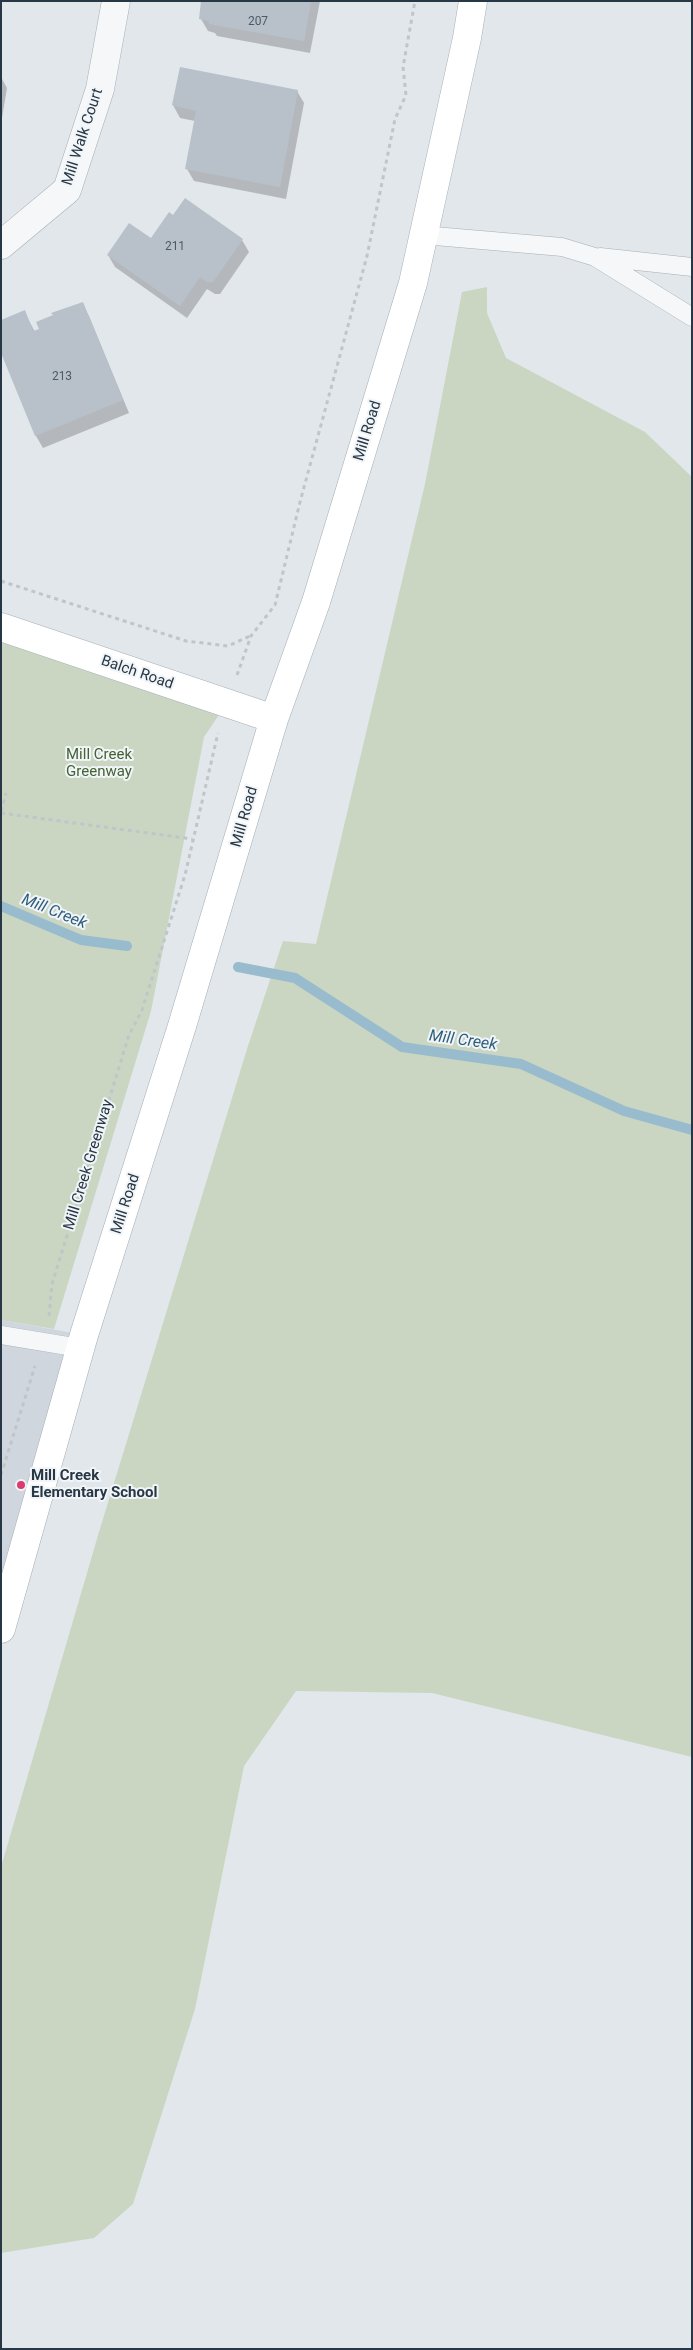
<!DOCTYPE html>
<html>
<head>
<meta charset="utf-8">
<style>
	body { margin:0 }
	#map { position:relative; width:693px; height:2350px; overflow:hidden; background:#e1e7eb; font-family:Roboto,sans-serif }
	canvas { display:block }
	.frame { position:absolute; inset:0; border:2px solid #283745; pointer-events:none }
</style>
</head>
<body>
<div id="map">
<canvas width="693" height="2350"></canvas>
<div class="frame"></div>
</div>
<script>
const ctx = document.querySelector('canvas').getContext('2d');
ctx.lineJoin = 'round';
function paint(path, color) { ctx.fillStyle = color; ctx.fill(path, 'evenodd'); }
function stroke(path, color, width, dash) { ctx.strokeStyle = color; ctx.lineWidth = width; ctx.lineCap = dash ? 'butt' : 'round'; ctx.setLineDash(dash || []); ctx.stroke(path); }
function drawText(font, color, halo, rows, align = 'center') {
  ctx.font = font + ' Roboto,sans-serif'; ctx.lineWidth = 4; ctx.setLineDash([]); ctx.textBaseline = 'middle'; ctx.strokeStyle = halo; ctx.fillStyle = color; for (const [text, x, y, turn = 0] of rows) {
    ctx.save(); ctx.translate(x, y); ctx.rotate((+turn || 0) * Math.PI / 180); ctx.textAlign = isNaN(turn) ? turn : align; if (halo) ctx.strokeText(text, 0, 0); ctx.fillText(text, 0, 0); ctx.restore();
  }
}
const built = new Path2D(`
	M1 1320 84 1335 1 1622Z`);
const green = new Path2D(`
	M487 287V313L506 358 645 432 692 477V1757L432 1693 296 1691 244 1766 195 2009 133 2204 94 2238 1 2253V1867L99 1532 247 1049 283 941 316 944 425 484 462 292Z
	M1 628 227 703 204 737 151 1011 54 1329 1 1320Z`);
const shadow = new Path2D(`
	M204 1H320L310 53 217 36 215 33 208 31 201 19Z
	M1 77 7 88 1 124Z
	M297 91 304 103 286 199 194 181 187 169 195 121 180 118 173 105Z
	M173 217 242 240 249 252 220 294H215L207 289 187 318 115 267 108 255 151 240Z
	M82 304 89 316 129 413 43 448 36 436 1 350 24 311 35 332Z`);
const stream = new Path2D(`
	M1 906 81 940 127 946
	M238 967 295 978 402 1047 521 1064 624 1111 692 1130`);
const building = new Path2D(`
	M201 1H311L304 41 209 24V21L199 19Z
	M180 67 298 90 280 187 185 169 196 111 172 105Z
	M185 198 243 239 213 282H207L200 277 180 306 107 255 129 223 151 238 169 212 173 215Z
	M83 302 123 400 35 436 1 353V320L25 310 33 331 39 329 36 322 53 315 51 313Z`);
const path = new Path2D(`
	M1 581 186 641 228 646 250 636
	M237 675 251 636 275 605 300 502 367 256 395 119 406 95 403 67 415 1
	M1 811 6 793
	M1 813 192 839
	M49 1316 52 1284 129 1035 142 1010 185 875 218 733
	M1 1475 35 1366`);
const lane = new Path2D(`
	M423 235 562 247 595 257 692 317
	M600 257 692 267
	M1 1335 80 1348`);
const street = new Path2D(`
	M1 245 67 190 100 89 116 1`);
const secondary = new Path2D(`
	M1 627 274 719
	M1 1629 84 1335 182 1026 274 719 316 602 413 283 467 38 473 1`);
const markers = [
	[21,1485,5,"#db3b6d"]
];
const numberNames = [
	["207",258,22],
	["211",175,247],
	["213",62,377]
];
const streetNames = [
	["Mill Walk Court",83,137,-72],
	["Mill Road",368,431,-73],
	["Balch Road",137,673,19],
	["Mill Road",245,817,-74],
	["Mill Creek Greenway",89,1165,-73],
	["Mill Road",126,1204,-72]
];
const parkNames = [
	["Mill Creek",99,755],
	["Greenway",99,772]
];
const poiNames = [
	["Mill Creek",31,1476],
	["Elementary School",31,1493]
];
const waterNames = [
	["Mill Creek",54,912,22],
	["Mill Creek",463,1041,8]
];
paint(built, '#cfd6de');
paint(green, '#cad6c2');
paint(shadow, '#0003');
stroke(stream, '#99bbce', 10);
paint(building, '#b8c1ca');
stroke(lane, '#a6afb6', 19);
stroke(street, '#a6afb6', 29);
stroke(secondary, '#a6afb6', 29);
stroke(path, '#c0c5ca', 3, [4, 4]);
stroke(lane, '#f5f7f9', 18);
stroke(street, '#f5f7f9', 28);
stroke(secondary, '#fff', 28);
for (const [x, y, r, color] of markers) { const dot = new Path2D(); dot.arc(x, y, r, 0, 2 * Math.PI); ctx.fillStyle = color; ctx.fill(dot); stroke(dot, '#f1f5f8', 2); }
drawText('12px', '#4c5a66', null, numberNames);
drawText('15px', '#283745', '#f1f5f8', streetNames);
drawText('15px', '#446234', '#f1f5f8', parkNames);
drawText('bold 15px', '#283745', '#f1f5f8', poiNames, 'left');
drawText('italic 16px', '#2e5e7d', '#f1f5f8', waterNames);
</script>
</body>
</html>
